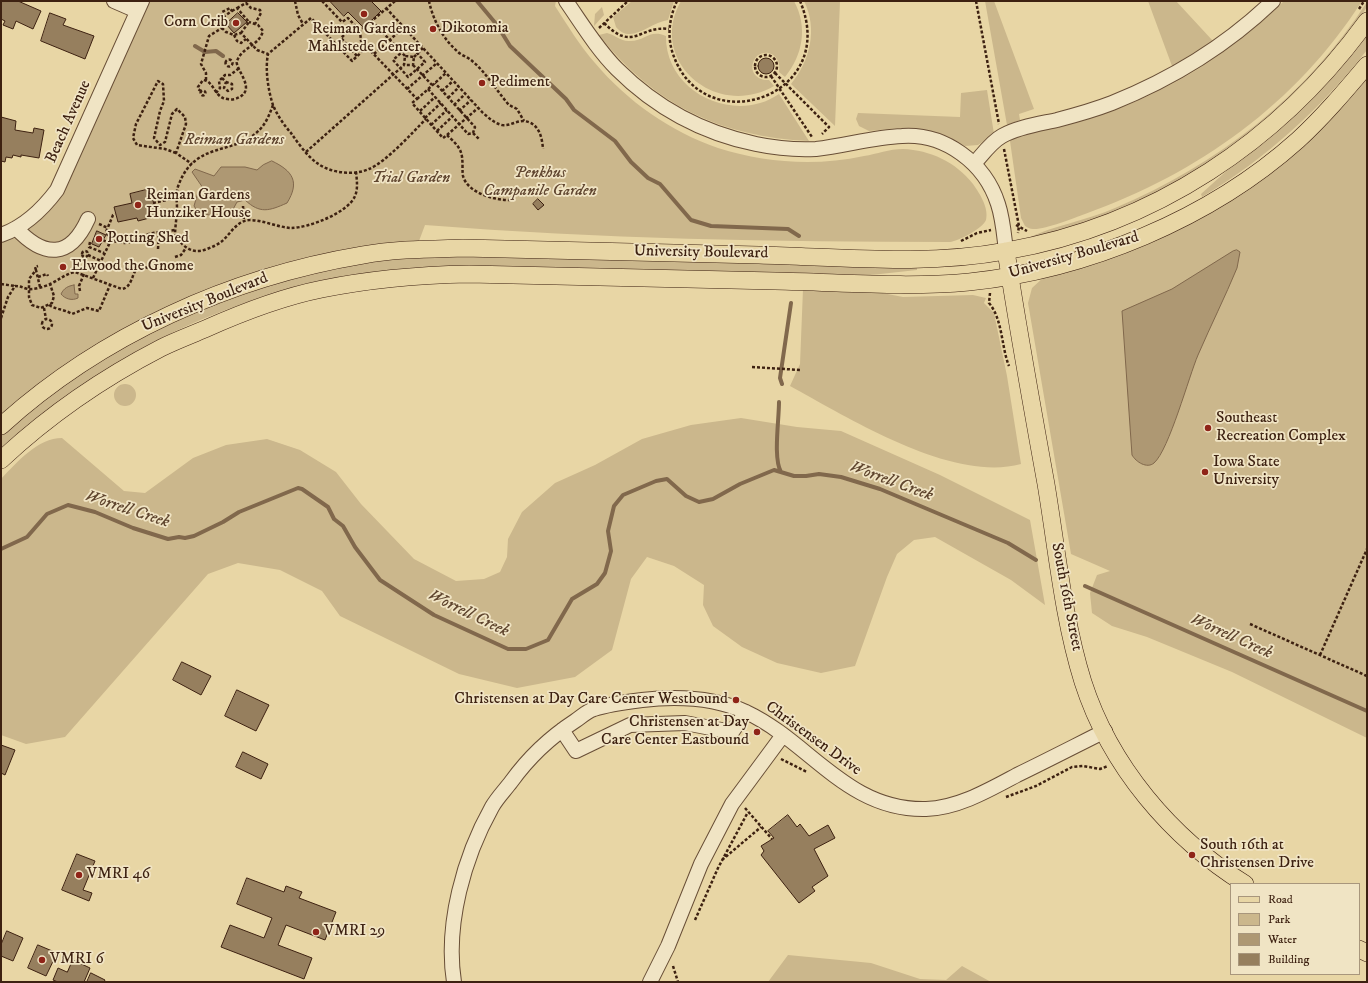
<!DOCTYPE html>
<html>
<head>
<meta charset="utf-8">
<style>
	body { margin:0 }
	#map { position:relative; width:1368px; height:983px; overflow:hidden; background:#e8d6a5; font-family:"IM FELL DW Pica",serif }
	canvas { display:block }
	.frame { position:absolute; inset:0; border:2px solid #3d2111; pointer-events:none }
	.legend { position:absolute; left:1230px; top:883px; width:130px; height:92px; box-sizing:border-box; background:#f0e4c4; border:1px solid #a8967c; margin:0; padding:5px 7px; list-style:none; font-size:12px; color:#3d2111 }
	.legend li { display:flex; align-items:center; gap:8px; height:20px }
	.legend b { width:20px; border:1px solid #a8967c }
</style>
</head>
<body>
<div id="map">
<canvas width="1368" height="983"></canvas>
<div class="frame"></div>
<ul class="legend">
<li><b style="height:5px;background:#e8d6a5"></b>Road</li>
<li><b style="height:11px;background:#cbb78c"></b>Park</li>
<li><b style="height:11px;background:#ae9873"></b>Water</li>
<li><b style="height:11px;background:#967f5e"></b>Building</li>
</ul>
</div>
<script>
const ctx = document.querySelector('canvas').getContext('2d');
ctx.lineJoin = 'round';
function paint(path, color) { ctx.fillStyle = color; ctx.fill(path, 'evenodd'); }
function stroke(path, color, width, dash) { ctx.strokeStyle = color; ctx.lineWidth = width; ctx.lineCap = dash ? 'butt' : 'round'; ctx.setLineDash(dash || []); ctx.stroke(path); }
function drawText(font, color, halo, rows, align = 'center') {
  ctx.font = font + ' "IM FELL DW Pica",serif'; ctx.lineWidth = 3.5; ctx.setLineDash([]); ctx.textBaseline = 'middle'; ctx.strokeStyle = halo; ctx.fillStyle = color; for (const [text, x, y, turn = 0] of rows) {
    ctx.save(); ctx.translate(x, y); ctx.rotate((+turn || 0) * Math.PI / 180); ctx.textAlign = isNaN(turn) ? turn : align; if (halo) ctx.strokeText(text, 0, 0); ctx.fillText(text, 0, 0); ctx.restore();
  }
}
const green = new Path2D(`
	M142 1H556L555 6C568 26 580 46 595 63 627 101 671 132 718 148 747 157 777 162 807 162 826 162 845 160 864 156 877 154 889 149 903 149 930 150 956 162 973 184 980 194 989 208 986 220 983 228 959 241 950 242 775 242 600 239 425 225L416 249 365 254 147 325 1 426V235L46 204Z
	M632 1H674L668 20C649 23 631 45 616 27L613 17Z
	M681 1H794C808 27 803 55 785 77L779 72C782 58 769 47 757 56 747 67 754 81 769 80L774 86C715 120 647 60 681 1Z
	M804 1H840L835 126 791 84C810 61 818 29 804 1Z
	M985 1H994L1034 109 1019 114 1020 120 1007 125Z
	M1148 1H1176L1213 41 1172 66Z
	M1284 1H1362C1296 104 1199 173 1085 214 1074 218 1044 230 1033 229 1030 229 1027 227 1025 226L1021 218 1010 141C1020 134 1032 133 1044 130 1062 126 1080 122 1097 116 1168 93 1231 53 1284 1Z
	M1367 2V7C1305 102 1210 174 1105 216 1080 226 1052 232 1026 239 1054 225 1086 221 1115 208 1219 164 1305 97 1367 2Z
	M602 7 604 15 594 26 595 14Z
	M1367 32V50C1320 109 1267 158 1202 197L1201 194 1233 165 1284 125 1312 98Z
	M607 33C616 35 621 42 630 41 646 41 649 29 666 36 665 92 734 125 779 94L809 141C721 137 654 105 599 35Z
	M1367 73V738L1232 672 1147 637 1112 626 1092 613 1090 593 1097 575 1110 571 1071 554 1028 303 1032 288 1044 277 1192 220Z
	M987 90 994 134 978 145 965 146 938 134 925 130 899 128 869 131 859 126 856 119 858 113 960 117 961 93Z
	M448 255 917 265V270L871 275 466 266C285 270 135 328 1 450V435L19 419 85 369 181 316 293 276 378 260Z
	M803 289 872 291 903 297 973 295 986 298 984 303 994 313 1007 376 1021 464C952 483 849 418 790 386L800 364Z
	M114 395a11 11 0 1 1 22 0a11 11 0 1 1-22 0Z
	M741 418 797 427 841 431 940 475 1030 520 1045 605 1011 580 935 537 914 540 897 554 887 577 855 666 821 673 777 663 742 647 713 626 703 605 704 585 674 566 647 557 631 579 612 650 575 677 517 688 459 674 340 616 322 591 280 570 238 563 208 574 65 737 26 744 1 735V479C17 462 38 438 62 438L124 491 145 493 193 458 226 445 267 439 300 450 336 472 361 504 414 559 456 581 484 579 500 572 507 557 508 539 522 512 555 483 595 465 642 439 691 425Z
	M788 955 871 963 920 979 946 980 962 966 991 982H768Z`);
const water = new Path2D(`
	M272 161C293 171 300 182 287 203 269 211 260 214 245 200L237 202 231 213 220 218 198 212 194 206 198 192 203 188 192 172 195 169 214 176 221 167H245L257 170 263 165Z
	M1237 250 1240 252 1237 268C1225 297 1211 325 1198 355 1189 376 1169 450 1154 463 1147 469 1136 462 1132 455L1122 311 1172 289 1233 251Z
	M74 285 75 294H78V298C72 301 65 299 61 294 64 288 68 286 74 285Z`);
const stream = new Path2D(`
	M477 1 497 25 510 46 566 99 574 110 615 141 631 162 648 178 660 184 691 220 711 226 788 229 799 236
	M195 46 205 52 216 51 223 56
	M782 384 780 378 791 303
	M779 402C779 421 773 458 781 472
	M1 549 27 537 47 514 68 505 95 512 133 528 168 539 179 537 185 538 194 536 223 522 239 512 298 488 302 489 328 507 334 519 343 526 355 547 380 580 434 615 508 649H526L548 640 572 599 597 584 605 573 611 551 608 531 614 506 623 495 656 481 667 479 686 496 699 502 713 499 740 484 774 470 794 476H806L819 474 841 477 880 489 1008 543 1036 560
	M1085 586 1367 711`);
const building = new Path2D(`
	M1 1H18L41 11 33 29 16 21 13 29 3 25 5 21 1 19Z
	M330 1H371L381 11 364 28 348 12 344 16Z
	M50 13 66 19 63 25 94 36 85 59 41 41Z
	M238 13 247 22 234 33 226 24Z
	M758 66a8 8 0 1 1 16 0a8 8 0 1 1-16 0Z
	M1 117 16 121 15 130 33 133 34 128 44 130 39 158 21 155V157L13 155 12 158 6 157 5 162 1 161Z
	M150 189 157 216 138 221 137 218 118 222 114 207 132 203 130 194Z
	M538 199 544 205 538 210 533 204Z
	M97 231 106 235 99 247 92 244Z
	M182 662 211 676 201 695 173 680Z
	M237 690 269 705 256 731 225 716Z
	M1 745 15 750 5 775 1 773Z
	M243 752 268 764 261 779 236 767Z
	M788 815 797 827 800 824 809 836 828 825 835 838 814 849 828 876 812 887 815 891 799 903 761 855 764 851 761 846 774 838 768 831Z
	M77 854 95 861 83 890 92 893 89 901 62 890Z
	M247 878 284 892 286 886 302 892 299 898 336 912 325 940 286 925 278 945 312 958 304 979 221 947 230 925 264 938 272 918 237 904Z
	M7 931 23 938 13 961 1 956V945Z
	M38 945 57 953 46 976 28 968Z
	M73 960 90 968 84 982H58L53 980 58 968 67 972Z
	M91 973 105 980 104 982H87Z`);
const path = new Path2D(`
	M295 1 298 15 303 24
	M322 1 342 22 348 18 360 31
	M395 1 360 31 361 41 417 99 412 103 443 138 447 135C453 141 461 147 462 157 463 163 462 170 463 176 468 194 497 201 513 200
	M429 1C433 20 443 39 458 52 461 55 467 57 471 60 486 72 496 90 509 105L517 109 524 121
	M677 1C669 18 667 37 673 54 703 143 841 97 800 1
	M976 1 999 124
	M237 8 246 3 251 8 260 10 261 13 255 24
	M386 8 483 113C489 118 494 123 502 125 510 126 516 121 523 121 539 122 542 137 543 149
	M1359 9 1364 1
	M232 11 237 8 249 22 241 33
	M223 17 232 11 230 8 222 12 220 26 226 32 234 35 241 33 257 50 268 54
	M372 21 405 56 404 65H413L414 57 405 56
	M604 23C634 53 639 25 669 29
	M355 25 341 38 357 56
	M599 28 628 1
	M234 35 237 41 241 43 246 39
	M410 45 425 62 408 77 393 60Z
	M367 47 352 61 311 18 268 54C265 69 268 90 273 105 277 115 284 125 291 133 298 143 307 156 317 163 330 173 354 176 369 169 386 162 412 133 426 119
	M374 54 404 27
	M755 66a11 11 0 1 1 22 0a11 11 0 1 1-22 0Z
	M414 57 423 48
	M225.5 63a3.5 3.5 0 1 1 7 0a3.5 3.5 0 1 1-7 0Z
	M413 65 432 85
	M775 73 829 127 822 134
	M771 76 812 137
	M222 78 226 82 224 88 228 91 232 89V84L226 82
	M206 80V73L201 64 209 36 222 28
	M407 89 437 63
	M428 89 468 134 473 133 475 127 435 83
	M200.5 93a2.5 2.5 0 1 1 5 0a2.5 2.5 0 1 1-5 0Z
	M201 91 198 89V87L203 80C213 81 214 94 223 98 226 99 231 100 235 99 260 91 234 69 237 61 242 47 259 46 263 31L258 25 249 22
	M442 91 453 81
	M216 93 220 88 219 81 225 75H230L238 69
	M448 98 459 87
	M417 99 446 73
	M273 105C270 113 267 121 262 127 237 157 196 139 179 184 175 193 177 200 177 208 177 217 175 226 175 236 184 247 192 255 207 249 212 247 217 245 221 242 230 235 236 221 249 220 263 220 277 227 291 228 308 228 348 213 355 196 358 189 357 181 356 172
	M454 105 465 94
	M420 111 435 97
	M459 111 471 100
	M425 118 441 103
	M431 125 447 110
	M437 131 453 116
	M473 133 479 139
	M447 135 478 108
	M1004 149 1019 226 1018 233
	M306 152 404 65
	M176 153 165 149 137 145 133 138 136 124 158 81 163 84 164 101 160 111 154 138 160 145 165 142 172 114 177 109 185 117 186 124 176 153 192 164
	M153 203 176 198
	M243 206 244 222
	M99 224 108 228
	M1016 225 1027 231
	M103 240 109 243
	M111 240 106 232 113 215 115 214
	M961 241 977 233 991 230
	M90 242 89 247 104 253
	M158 249 159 232
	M82 254a3 3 0 1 1 6 0a3 3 0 1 1-6 0Z
	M88 255 101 261
	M175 257 181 255 186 248
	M129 267 135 271
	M36 270 35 267 38 266
	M38 277 47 274 48 276
	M93 278 111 240C130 247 132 240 149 234 157 232 166 231 175 230
	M1 284 15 286
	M40 287 36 270 29 279V297L32 305 41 308 52 303 54 296 50 284
	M80 291 79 286 84 274
	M990 293 989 303C1003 320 1001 346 1009 366
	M49 305C57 310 64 309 72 314L87 308 99 311 110 285
	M44 308 46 319
	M1 318 8 297 15 286C21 286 23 288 28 289 33 290 44 287 50 284 59 280 65 274 75 272L122 289C133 287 131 273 139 266L148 268
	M42 324a5 5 0 1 1 10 0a5 5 0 1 1-10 0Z
	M752 367 800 370
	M1250 624 1367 676
	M1320 655 1367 549
	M781 759 807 772
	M1006 797 1036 786 1072 767 1083 766 1100 769 1108 766
	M745 808 772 839
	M722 860 761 827
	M695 920 718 868 748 812
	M673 966 678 982`);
const minor = new Path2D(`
	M114 1 137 11
	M566 1C582 24 597 49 617 69 655 107 703 133 756 144 775 148 796 150 816 149 845 146 873 137 902 136 945 133 985 163 998 204 1003 219 1004 235 1006 251
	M974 164C982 155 991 142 1002 136 1018 127 1039 124 1057 120 1076 115 1094 110 1112 103 1172 79 1226 46 1273 1
	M16 228C44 258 70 259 88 219
	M1 235C24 227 42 210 57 190L142 1
	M562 730 576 751 630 725 685 723 732 732 746 712
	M454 982C445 924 464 857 492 807 497 798 505 790 511 782 529 757 549 738 575 721 581 717 587 711 594 709 609 704 626 702 642 700 677 696 713 697 746 712 810 742 847 811 926 809 958 808 989 790 1017 775 1046 761 1075 746 1105 731
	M650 982 668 946 701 864 732 804 783 735`);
const major = new Path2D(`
	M1006 251C1018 329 1032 407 1046 484 1057 550 1063 618 1083 682 1110 766 1171 838 1245 884
	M1 426C101 335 231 277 363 255 396 249 430 249 463 248 562 250 661 252 759 255 841 257 925 266 1006 251 1154 225 1279 142 1367 21
	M1 460C49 415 103 378 161 348 175 341 191 335 205 329 243 312 282 297 322 289 371 279 419 275 469 274 571 276 673 279 775 281 839 282 905 288 969 282 1086 270 1210 219 1298 140 1323 117 1345 91 1367 65
	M1359 949 1367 953`);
const markers = [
	[364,14,4,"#8f2418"],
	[236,23,4,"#8f2418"],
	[433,29,4,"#8f2418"],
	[482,83,4,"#8f2418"],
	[138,205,4,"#8f2418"],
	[99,239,4,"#8f2418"],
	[63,267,4,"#8f2418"],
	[1208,428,4,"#8f2418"],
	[1205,472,4,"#8f2418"],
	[736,700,4,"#8f2418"],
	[757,732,4,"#8f2418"],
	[1192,855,4,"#8f2418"],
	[79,875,4,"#8f2418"],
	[316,932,4,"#8f2418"],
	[42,960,4,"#8f2418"]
];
const poiNames = [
	["Corn Crib",228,23,"right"],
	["Dikotomia",441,29],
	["Reiman Gardens",364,30,"center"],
	["Mahlstede Center",364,48,"center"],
	["Pediment",490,83],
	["Reiman Gardens",146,196],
	["Hunziker House",146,214],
	["Potting Shed",107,239],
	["Elwood the Gnome",71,267],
	["Southeast",1216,419],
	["Recreation Complex",1216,437],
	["Iowa State",1213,463],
	["University",1213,481],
	["Christensen at Day Care Center Westbound",728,700,"right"],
	["Christensen at Day",749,723,"right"],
	["Care Center Eastbound",749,741,"right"],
	["South 16th at",1200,846],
	["Christensen Drive",1200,864],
	["VMRI 46",87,875],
	["VMRI 29",324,932],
	["VMRI 6",50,960]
];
const streetNames = [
	["Beach Avenue",69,122,-66],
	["University Boulevard",701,253,1],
	["University Boulevard",1074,256,-16],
	["University Boulevard",205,303,-22],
	["South 16th Street",1066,597,79],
	["Christensen Drive",813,739,36]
];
const parkNames = [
	["Reiman Gardens",234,141],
	["Penkhus",540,174],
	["Campanile Garden",540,192],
	["Trial Garden",411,179]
];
const waterNames = [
	["Worrell Creek",891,482,20],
	["Worrell Creek",127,510,18],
	["Worrell Creek",468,614,26],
	["Worrell Creek",1231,637,24]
];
paint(green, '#cbb78c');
paint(water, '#ae9873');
stroke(water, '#81684c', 1);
stroke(stream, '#81684c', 4);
paint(building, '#967f5e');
stroke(building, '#3d2111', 1);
stroke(minor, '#684e36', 16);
stroke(major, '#3d2111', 18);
stroke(path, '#3d2111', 2.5, [3, 2]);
stroke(minor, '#f0e4c4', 14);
stroke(major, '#e8d6a5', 17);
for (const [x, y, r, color] of markers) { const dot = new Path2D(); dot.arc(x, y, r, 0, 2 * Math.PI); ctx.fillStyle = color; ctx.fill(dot); stroke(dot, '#f0e4c4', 1.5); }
drawText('16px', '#3d2111', '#f0e4c4', poiNames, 'left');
drawText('16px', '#3d2111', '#f0e4c4', streetNames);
drawText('italic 16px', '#604630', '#f0e4c4', parkNames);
drawText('italic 17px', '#5f452e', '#f0e4c4', waterNames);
</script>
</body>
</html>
